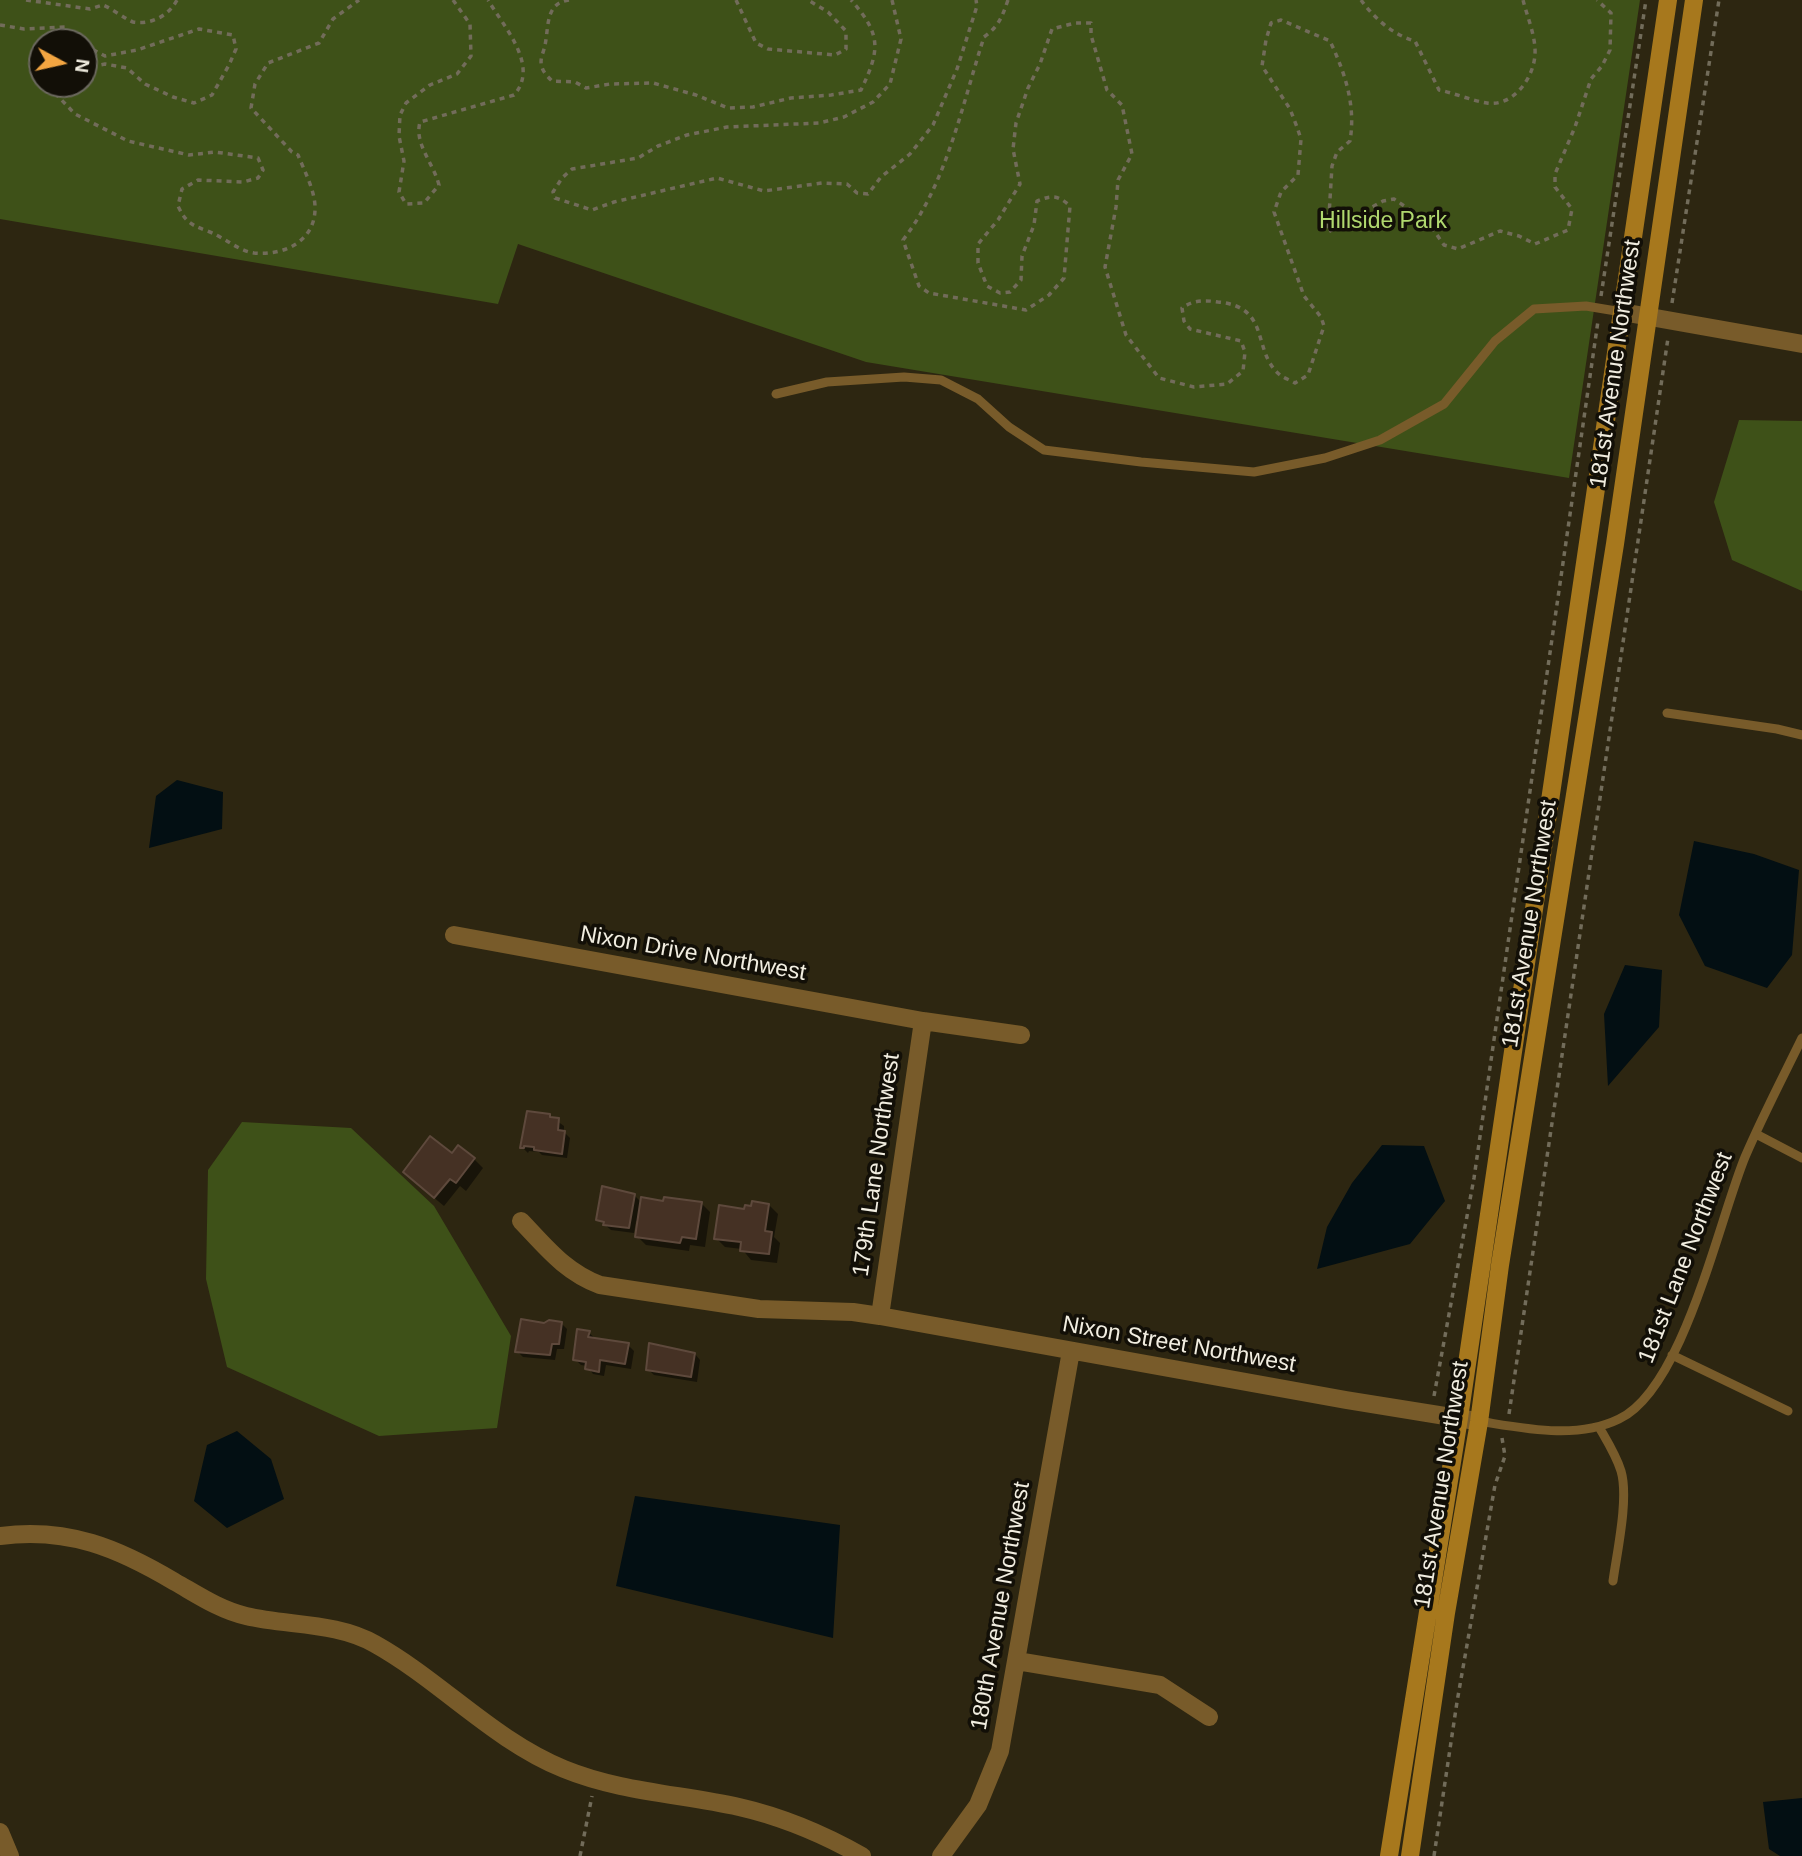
<!DOCTYPE html>
<html>
<head>
<meta charset="utf-8">
<style>
	body { margin:0 }
	#map { position:relative; width:1802px; height:1856px; overflow:hidden; background:#2d2611; font-family:Helvetica,sans-serif }
	canvas { display:block }
	.north { position:absolute; left:28px; top:28px; width:70px; height:70px; box-sizing:border-box; background:#120f07; border:2px solid #6b685e; border-radius:50%; rotate:98deg; font-size:19px; font-weight:700; line-height:28px; text-align:center; color:#f1ede0 }
	.north::after { content:''; display:block; margin:auto; width:24px; height:32px; background:#f2a541; clip-path:polygon(50% 0,100% 100%,50% 72%,0 100%) }
</style>
</head>
<body>
<div id="map">
<canvas width="1802" height="1856"></canvas>
<div class="north">N</div>
</div>
<script>
const ctx = document.querySelector('canvas').getContext('2d');
ctx.lineJoin = 'round';
function paint(path, color) { ctx.fillStyle = color; ctx.fill(path, 'evenodd'); }
function stroke(path, color, width, dash) { ctx.strokeStyle = color; ctx.lineWidth = width; ctx.lineCap = dash ? 'butt' : 'round'; ctx.setLineDash(dash || []); ctx.stroke(path); }
function drawText(font, color, halo, rows, align = 'center') {
  ctx.font = font + ' Helvetica,sans-serif'; ctx.lineWidth = 7; ctx.setLineDash([]); ctx.textBaseline = 'middle'; ctx.strokeStyle = halo; ctx.fillStyle = color; for (const [text, x, y, turn = 0] of rows) {
    ctx.save(); ctx.translate(x, y); ctx.rotate((+turn || 0) * Math.PI / 180); ctx.textAlign = isNaN(turn) ? turn : align; if (halo) ctx.strokeText(text, 0, 0); ctx.fillText(text, 0, 0); ctx.restore();
  }
}
const green = new Path2D(`
	M0 0H1640L1569 478 866 362 518 244 498 304 0 219ZM42 42H84V84H42Z
	M1739 420 1802 421V591L1732 560 1714 502Z
	M242 1122 351 1128 434 1206 511 1336 497 1428 379 1436 227 1367 206 1279 208 1170Z`);
const water = new Path2D(`
	M177 780 223 792 222 829 149 848 156 796Z
	M1694 841 1754 854 1799 870 1792 955 1767 988 1705 966 1679 915Z
	M1625 965 1662 970 1659 1027 1608 1086 1604 1014Z
	M1382 1145 1424 1146 1445 1201 1410 1244 1317 1269 1327 1227 1352 1183Z
	M237 1431 271 1459 284 1499 227 1528 194 1501 207 1445Z
	M635 1496 840 1525 833 1638 616 1586Z
	M1802 1798V1856H1780L1769 1849 1763 1802Z`);
const shadow = new Path2D(`
	M550 1116 564 1126V1132L570 1138 567 1158 542 1155 539 1152 529 1151 528 1153 522 1147Z
	M452 1155 474 1159 483 1168 466 1191 460 1186 444 1206 414 1181Z
	M634 1195 642 1203H701L710 1212 705 1247 690 1245 689 1251 646 1245 637 1236 639 1222 636 1221 634 1233 611 1230 598 1219Z
	M769 1205 778 1214 774 1237 780 1243 777 1263 751 1260 742 1249 725 1247 716 1238 746 1211Z
	M561 1323 567 1329 564 1349H557L555 1360 523 1357 517 1351Z
	M589 1333 595 1338 628 1345 634 1351 631 1369 606 1365 604 1376 593 1374 587 1366 581 1365 575 1359Z
	M695 1354 700 1360 697 1382 654 1375 648 1369Z`);
const building = new Path2D(`
	M527 1111 550 1114V1117L559 1118 558 1130 565 1131 562 1154 534 1150V1147L524 1146V1148H520Z
	M430 1136 452 1153 458 1145 475 1158 456 1183 450 1179 434 1198 403 1172Z
	M602 1186 635 1194 629 1228 603 1225 604 1222 596 1220Z
	M641 1197 663 1201 664 1197 702 1202 696 1239 682 1237 680 1243 635 1237Z
	M752 1201 769 1204 765 1231 772 1232 769 1254 740 1251 741 1242 714 1239 719 1205 744 1209 745 1205 751 1206Z
	M521 1319 544 1323 549 1320 562 1322 559 1344H552L550 1355 515 1352Z
	M577 1329 590 1331 588 1337 629 1343 625 1364 600 1360 599 1372 585 1369 586 1362 573 1360Z
	M649 1343 695 1353 691 1377 646 1370Z`);
const path = new Path2D(`
	M26 0 90 9 103 5C111 8 127 20 133 22 152 25 169 15 177 0
	M453 0 470 24 471 56 457 74 430 85 406 103 400 115 399 136 404 161 399 192 406 204 424 203 439 185C433 162 414 144 420 122L514 95C540 66 504 27 488 0
	M569 0C545 3 549 27 545 45 544 52 539 59 542 67 543 72 548 77 552 81L575 82 586 88 610 84 653 83 696 95 728 108 753 107 791 98 831 95 861 90C880 50 882 35 851 0
	M736 0 756 43 768 49 835 55 846 49V31L828 12 808 0
	M892 0 901 39 890 84 873 102 844 117 819 123 727 127 687 135 658 146 638 158 572 169 562 178 553 192 555 198 592 210 614 202 717 178 764 191 822 183 847 184 857 193 868 194 881 177 910 154 933 125 957 69 977 6 976 0
	M1008 0C1002 17 999 26 984 37 962 105 947 183 903 240L919 286 929 293 1026 310 1049 295 1064 278 1070 206C1058 195 1052 195 1037 201L1034 225 1022 256 1021 280 1010 292 1000 293 987 286 978 263V244L998 220 1020 184 1013 149 1016 123 1028 88 1040 64 1052 29 1075 23H1091V35L1107 90 1122 105 1132 154 1118 180 1116 207 1105 267 1126 335 1159 378 1194 387 1227 384 1243 371 1245 352 1241 341 1190 329 1184 321 1182 308C1193 300 1205 300 1218 302 1272 307 1251 351 1280 375 1284 378 1290 380 1295 383L1308 375 1324 326 1321 317 1304 296 1274 212 1281 192 1298 175 1301 139 1297 127 1290 109 1262 66 1266 40 1271 23 1281 20 1330 41C1345 73 1356 105 1350 141L1337 152 1332 166 1328 232 1383 201 1394 199 1428 222 1444 245 1458 249 1500 231 1519 236 1535 244 1568 230 1572 209 1555 187V174L1575 127 1591 79 1602 66 1610 50 1611 13 1597 0
	M1361 0C1374 18 1393 35 1415 41L1439 90C1454 93 1473 101 1487 103 1513 107 1534 78 1535 54 1536 37 1527 16 1523 0
	M0 25 24 29 65 27 81 42
	M84 45 105 56 137 50 199 29 233 35 236 49 229 65 212 95 194 103 173 97 145 84 127 68 105 64 84 68
	M52 84 53 91 75 114 128 141 189 155 215 152 258 158 263 170 258 178 243 182 198 180 182 189 178 206C189 230 199 225 220 237 231 243 241 251 254 253 284 256 316 241 315 207 315 191 304 170 298 155L292 152 251 108 255 84 268 63 319 43 333 19 359 0
	M1601 296 1646 0
	M1672 303 1719 0
	M1434 1396 1474 1178 1598 321
	M1509 1414 1668 338
	M580 1856 592 1796
	M1434 1856 1457 1702 1495 1485 1505 1456 1502 1438`);
const service = new Path2D(`
	M776 394 827 382 904 377 941 380 978 399 1009 427 1044 450 1141 462 1254 472 1325 458 1380 440 1444 404 1495 341 1534 309 1586 306 1622 312
	M1667 713 1777 729 1802 735
	M1756 1134 1802 1158
	M1672 1355 1788 1411
	M1478 1421C1523 1428 1576 1440 1619 1419 1683 1389 1718 1223 1745 1157 1762 1117 1783 1077 1802 1038
	M1599 1427C1607 1441 1616 1455 1621 1471 1629 1498 1617 1552 1613 1581`);
const minor = new Path2D(`
	M454 935 923 1021 1021 1035
	M521 1221C546 1247 565 1272 600 1285L759 1309 853 1312 880 1316 1346 1400 1470 1420
	M880 1316 923 1021
	M0 1536C68 1527 118 1548 175 1582 198 1595 220 1610 246 1616 288 1626 337 1622 375 1644 441 1681 493 1740 564 1769 620 1792 681 1794 739 1807 783 1817 823 1834 862 1856
	M1017 1661 1160 1685 1209 1717
	M0 1832 10 1856
	M941 1856 978 1805 1000 1751 1071 1351`);
const tertiary = new Path2D(`
	M1622 312 1802 344`);
const secondary = new Path2D(`
	M1389 1856 1459 1418 1668 0
	M1410 1856 1446 1613 1479 1422 1500 1265 1615 544 1694 0`);
const parkNames = [
	["Hillside Park",1383,222]
];
const streetNames = [
	["181st Avenue Northwest",1616,364,-82],
	["181st Avenue Northwest",1530,924,-81],
	["Nixon Drive Northwest",693,954,10],
	["179th Lane Northwest",877,1165,-82],
	["181st Lane Northwest",1686,1258,-69],
	["Nixon Street Northwest",1179,1345,10],
	["181st Avenue Northwest",1442,1485,-81],
	["180th Avenue Northwest",1001,1606,-80]
];
paint(green, '#3e5118');
paint(water, '#030f13');
paint(shadow, '#0007');
paint(building, '#453124');
stroke(building, '#5e493c', 2);
stroke(path, '#726c5a', 3.5, [5, 5]);
stroke(service, '#785b2a', 9);
stroke(minor, '#785b2a', 18);
stroke(tertiary, '#785b2a', 18);
stroke(secondary, '#a7781d', 18);
drawText('23px', '#b0d86e', '#120f07', parkNames);
drawText('23px', '#f1ede0', '#120f07', streetNames);
</script>
</body>
</html>
